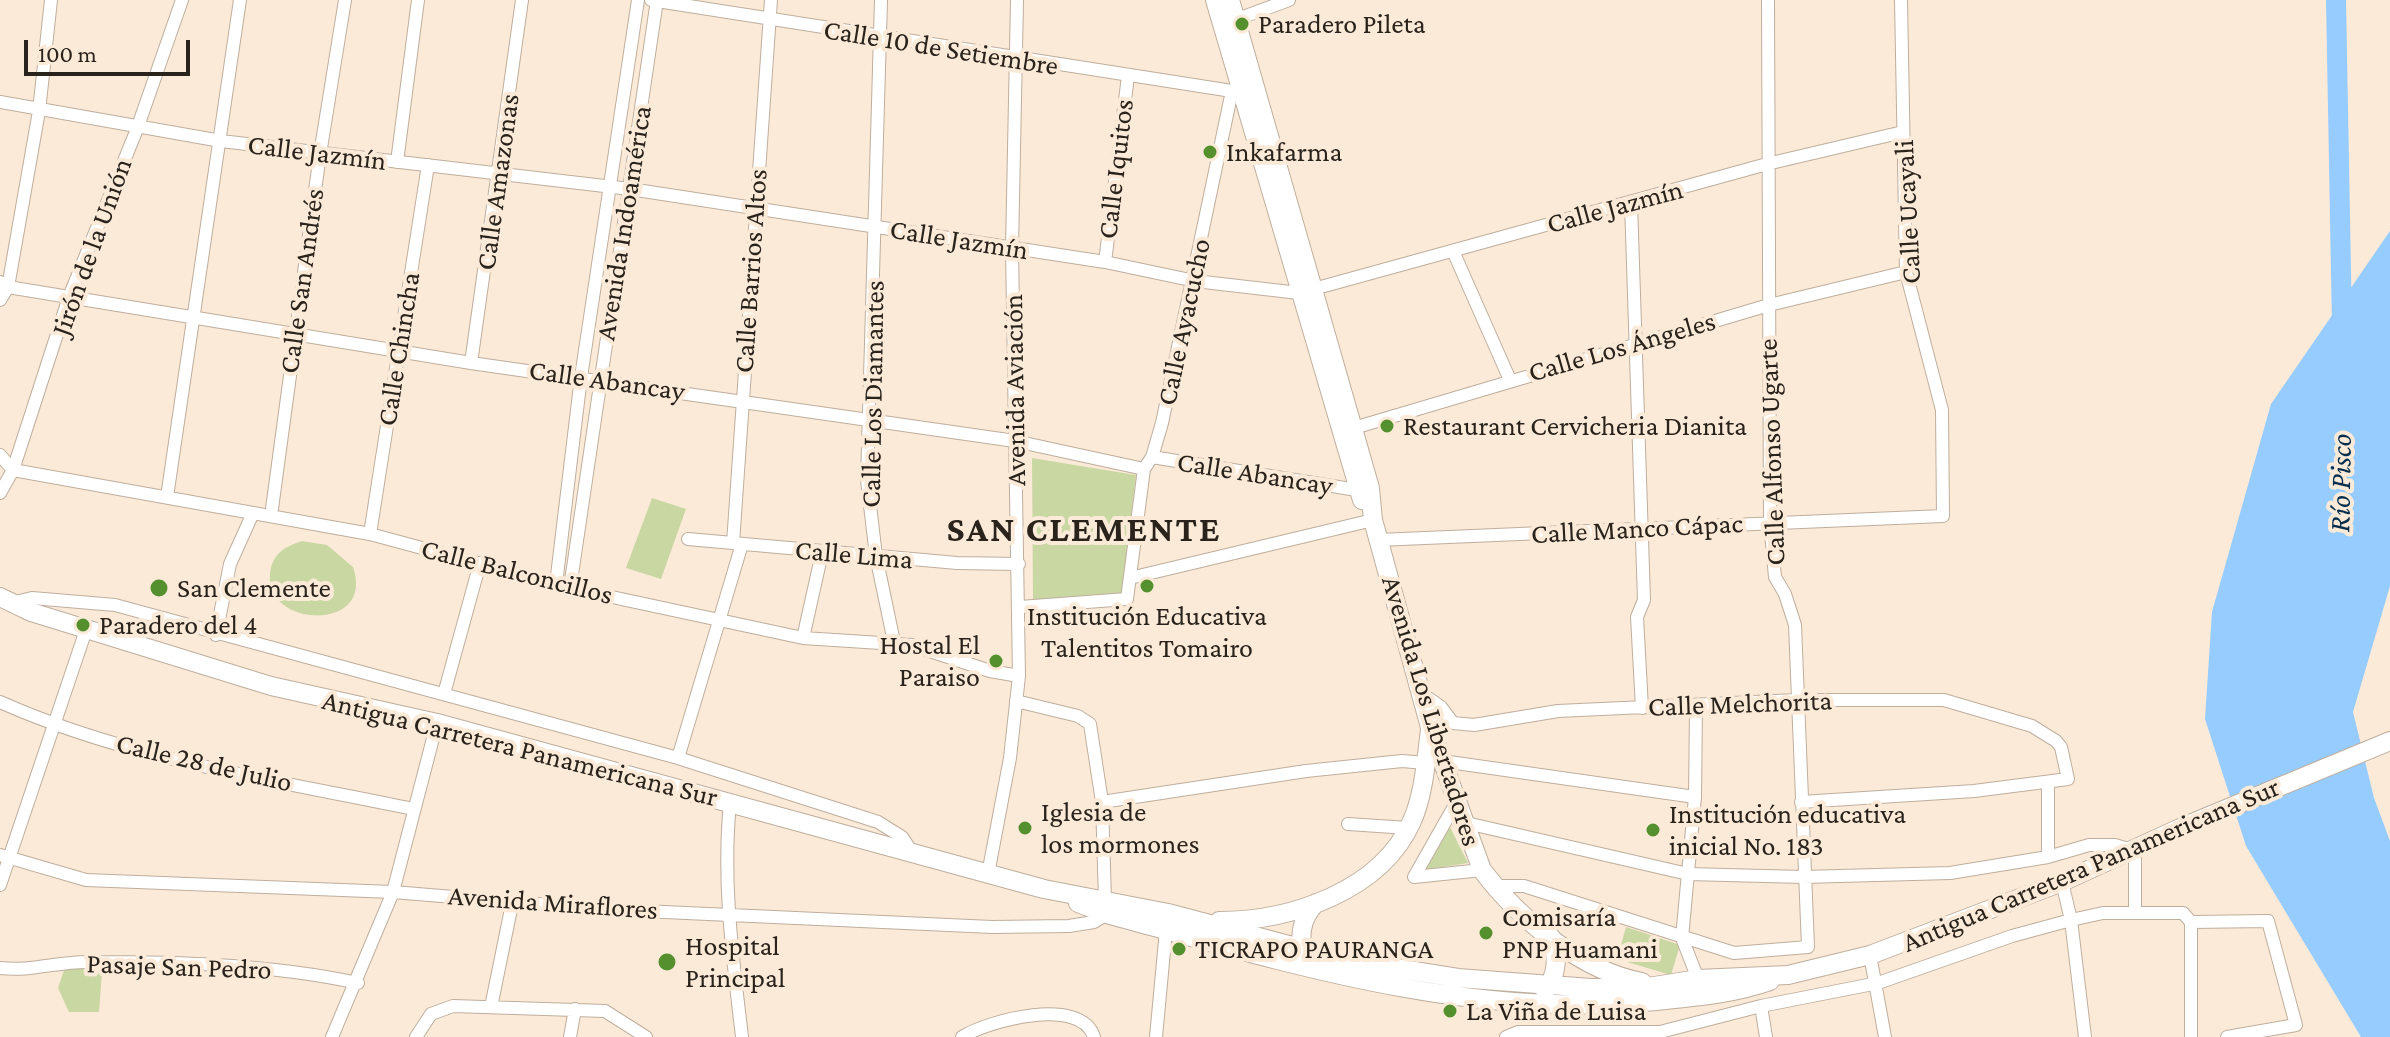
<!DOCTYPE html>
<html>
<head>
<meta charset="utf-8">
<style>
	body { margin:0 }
	#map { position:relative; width:2390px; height:1037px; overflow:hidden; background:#fbead8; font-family:"Crimson Pro",serif }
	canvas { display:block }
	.scale { position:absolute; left:24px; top:40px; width:166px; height:36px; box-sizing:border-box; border:4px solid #29231c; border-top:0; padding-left:10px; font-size:24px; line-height:28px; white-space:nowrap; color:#29231c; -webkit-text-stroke:6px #fbead8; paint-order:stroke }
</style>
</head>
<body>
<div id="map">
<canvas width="2390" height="1037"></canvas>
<div class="scale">100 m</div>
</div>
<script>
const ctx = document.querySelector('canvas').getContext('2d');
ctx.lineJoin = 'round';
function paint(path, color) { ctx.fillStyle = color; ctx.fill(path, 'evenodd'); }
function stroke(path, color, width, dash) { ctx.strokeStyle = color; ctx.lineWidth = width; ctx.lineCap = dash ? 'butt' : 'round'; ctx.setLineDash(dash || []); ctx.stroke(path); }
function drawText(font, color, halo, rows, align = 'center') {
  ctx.font = font + ' "Crimson Pro",serif'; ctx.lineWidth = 8; ctx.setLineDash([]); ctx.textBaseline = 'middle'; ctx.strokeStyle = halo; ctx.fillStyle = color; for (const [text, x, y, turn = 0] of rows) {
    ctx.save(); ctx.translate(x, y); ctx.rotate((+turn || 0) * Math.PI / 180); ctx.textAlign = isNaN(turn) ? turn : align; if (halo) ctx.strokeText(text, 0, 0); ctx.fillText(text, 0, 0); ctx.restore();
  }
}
const green = new Path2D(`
	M1032 458 1136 475 1122 593 1033 601Z
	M652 498 686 509 661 579 626 568Z
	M302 541 327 545 353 567C376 633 264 628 270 574 272 554 284 547 302 541Z
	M1450 827 1468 863 1425 870Z
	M1626 927 1680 945 1671 975 1617 959Z
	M70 967 102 972 99 1012H69L58 988 64 970Z`);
const water = new Path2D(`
	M2390 231V586L2353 712 2374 798 2390 841V1037H2361L2246 846 2205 719 2212 612 2271 404Z`);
const river = new Path2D(`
	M2336 0 2342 326`);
const minor = new Path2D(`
	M651 0 1232 91
	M881 0 867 480 876 556 894 642
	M1235 20 1289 0
	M0 102 221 141 630 189 1105 262 1195 281 1299 293 1767 164 1903 132
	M397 162 418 0
	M1631 203 1644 600 1637 617 1642 708
	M1453 251 1510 380
	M1105 262 1128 76
	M0 282 8 287 471 363 1015 441 1144 469
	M0 300 8 287 39 111 51 0
	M471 363 522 0
	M1347 430 1769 305 1906 272
	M0 455 13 470 370 534 570 588 803 638 912 645 990 671 1019 676
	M1152 457 1357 490
	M0 493 13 470 69 297 137 129 182 0
	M167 497 240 0
	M271 516 320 154 345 0
	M370 534 428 165
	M688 539 957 563 1019 564
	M1378 540 1943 516 1942 410 1906 272 1901 0
	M733 543 771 0
	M1130 578 1373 520
	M556 584 581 377 638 0
	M570 588 657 0
	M11 603 32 598 115 605 678 758 878 822 902 837 912 852
	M1020 607 1127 599 1144 469 1152 457 1162 423 1232 91
	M216 635 230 564 253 513
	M803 638 822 553
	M1421 693 1441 707 1453 723 1474 725 1558 711 1797 700H1944L2032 726 2056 741 2061 747 2068 779 1974 791 1801 802
	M444 694 480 563
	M1016 701 1078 716 1090 724 1102 802 1105 900
	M0 702C130 760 275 780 413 809
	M1696 707 1695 797 1682 938 1698 979
	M678 758 742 544
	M1442 761 1695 797
	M2048 783V857
	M1102 802 1306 771 1402 761 1425 763
	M730 803C722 882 733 959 742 1037
	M1456 803 1414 877 1482 870
	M1462 822 1688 874 1803 877 1950 873 2048 857 2089 845H2115L2135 851V913
	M1348 824 1408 828
	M0 855 86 880 393 892 599 909 992 927 1069 926 1094 922 1107 914
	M988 874 1010 758 1019 676 1012 249 1017 0
	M2062 882 2071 920 2085 1037
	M0 885 86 630
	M1494 886H1524L1734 953 1808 947 1795 625 1785 594 1775 577 1770 522 1768 0
	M2191 922 2268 921 2296 1025 2227 1037
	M1870 955 1885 1037
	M0 968C31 972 59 961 90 962 181 962 269 964 358 983
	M1761 1006 1766 1037
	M491 1007 512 904
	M332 1037 393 892 437 723
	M416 1037 431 1014 453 1006 605 1011 646 1037
	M570 1037 575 1009
	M962 1037C989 1020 1081 996 1094 1037
	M1156 1037 1166 930
	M1506 1037 1518 1032H1660L1761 1006 1878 983 2012 936 2071 920 2103 913H2183L2191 922
	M2191 1037V922`);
const highway = new Path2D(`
	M1215 0 1362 500
	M1230 0 1370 488 1373 520 1430 727 1482 870C1518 918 1581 971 1642 982
	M0 597 31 612 271 686 437 723 1044 889 1168 913 1345 960 1458 978 1591 988H1642L1698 979 1788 975 1870 955 2062 882 2180 828 2390 741
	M1078 903 1107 914C1287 963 1468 1020 1656 1001 1695 997 1733 994 1770 981
	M1219 921C1291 921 1381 891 1412 821 1424 794 1426 760 1430 730
	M1307 958C1297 939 1301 918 1316 903
	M1545 991C1558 974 1558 957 1551 937`);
const markers = [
	[1242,24,8,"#55902f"],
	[1210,152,8,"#55902f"],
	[1387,426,8,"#55902f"],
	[1147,586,8,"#55902f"],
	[159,588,10,"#55902f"],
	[83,625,8,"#55902f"],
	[996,661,8,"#55902f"],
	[1025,828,8,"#55902f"],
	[1653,830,8,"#55902f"],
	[1486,933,8,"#55902f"],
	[1179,949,8,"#55902f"],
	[667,962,10,"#55902f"],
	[1450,1011,8,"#55902f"]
];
const poiNames = [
	["Paradero Pileta",1258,24],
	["Inkafarma",1226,152],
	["Restaurant Cervicheria Dianita",1403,426],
	["San Clemente",177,588],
	["Institución Educativa",1147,616,"center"],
	["Talentitos Tomairo",1147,648,"center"],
	["Paradero del 4",99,625],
	["Hostal El",980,645,"right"],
	["Paraiso",980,677,"right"],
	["Iglesia de",1041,812],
	["los mormones",1041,844],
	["Institución educativa",1669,814],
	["inicial No. 183",1669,846],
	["Comisaría",1502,917],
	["PNP Huamani",1502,949],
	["Hospital",685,946],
	["Principal",685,978],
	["TICRAPO PAURANGA",1195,949],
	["La Viña de Luisa",1466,1011]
];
const streetNames = [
	["Calle 10 de Setiembre",941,48,9],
	["Calle Jazmín",317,153,7],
	["Calle Iquitos",1116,169,-83],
	["Calle Amazonas",498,182,-82],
	["Calle Jazmín",1615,207,-15],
	["Calle Ucayali",1908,212,-93],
	["Avenida Indoamérica",624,223,-81],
	["Calle Jazmín",959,240,9],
	["Jirón de la Unión",92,247,-70],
	["Calle Barrios Altos",751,271,-86],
	["Calle San Andrés",302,281,-82],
	["Calle Ayacucho",1184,322,-78],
	["Calle Los Ángeles",1622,347,-16],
	["Calle Chincha",399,349,-81],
	["Calle Abancay",607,381,8],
	["Avenida Aviación",1015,390,-91],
	["Calle Los Diamantes",873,394,-89],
	["Calle Alfonso Ugarte",1772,452,-92],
	["Calle Abancay",1255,474,9],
	["Calle Manco Cápac",1637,529,-3],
	["Calle Lima",854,555,5],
	["Calle Balconcillos",517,572,14],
	["Calle Melchorita",1740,704,-2],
	["Avenida Los Libertadores",1431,711,73],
	["Antigua Carretera Panamericana Sur",520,749,14],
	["Calle 28 de Julio",204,763,13],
	["Antigua Carretera Panamericana Sur",2091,865,-23],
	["Avenida Miraflores",553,903,4],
	["Pasaje San Pedro",179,967,2]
];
const waterNames = [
	["Río Pisco",2341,483,-89]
];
const districtNames = [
	["SAN CLEMENTE",1084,530]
];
paint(green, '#c9d7a3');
paint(water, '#96ccff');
stroke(river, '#96ccff', 20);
stroke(minor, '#bfae9d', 14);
stroke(highway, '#bfae9d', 20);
stroke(minor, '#fff', 12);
stroke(highway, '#fff', 18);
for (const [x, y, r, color] of markers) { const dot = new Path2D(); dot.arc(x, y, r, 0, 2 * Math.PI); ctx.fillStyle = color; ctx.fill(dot); stroke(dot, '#fbead8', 3); }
drawText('28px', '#29231c', '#fbead8', poiNames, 'left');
drawText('28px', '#29231c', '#fbead8', streetNames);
drawText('italic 30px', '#032d4d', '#fbead8', waterNames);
ctx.letterSpacing = '2px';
drawText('bold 36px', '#29231c', '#fbead8', districtNames);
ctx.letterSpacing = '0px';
</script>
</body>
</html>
